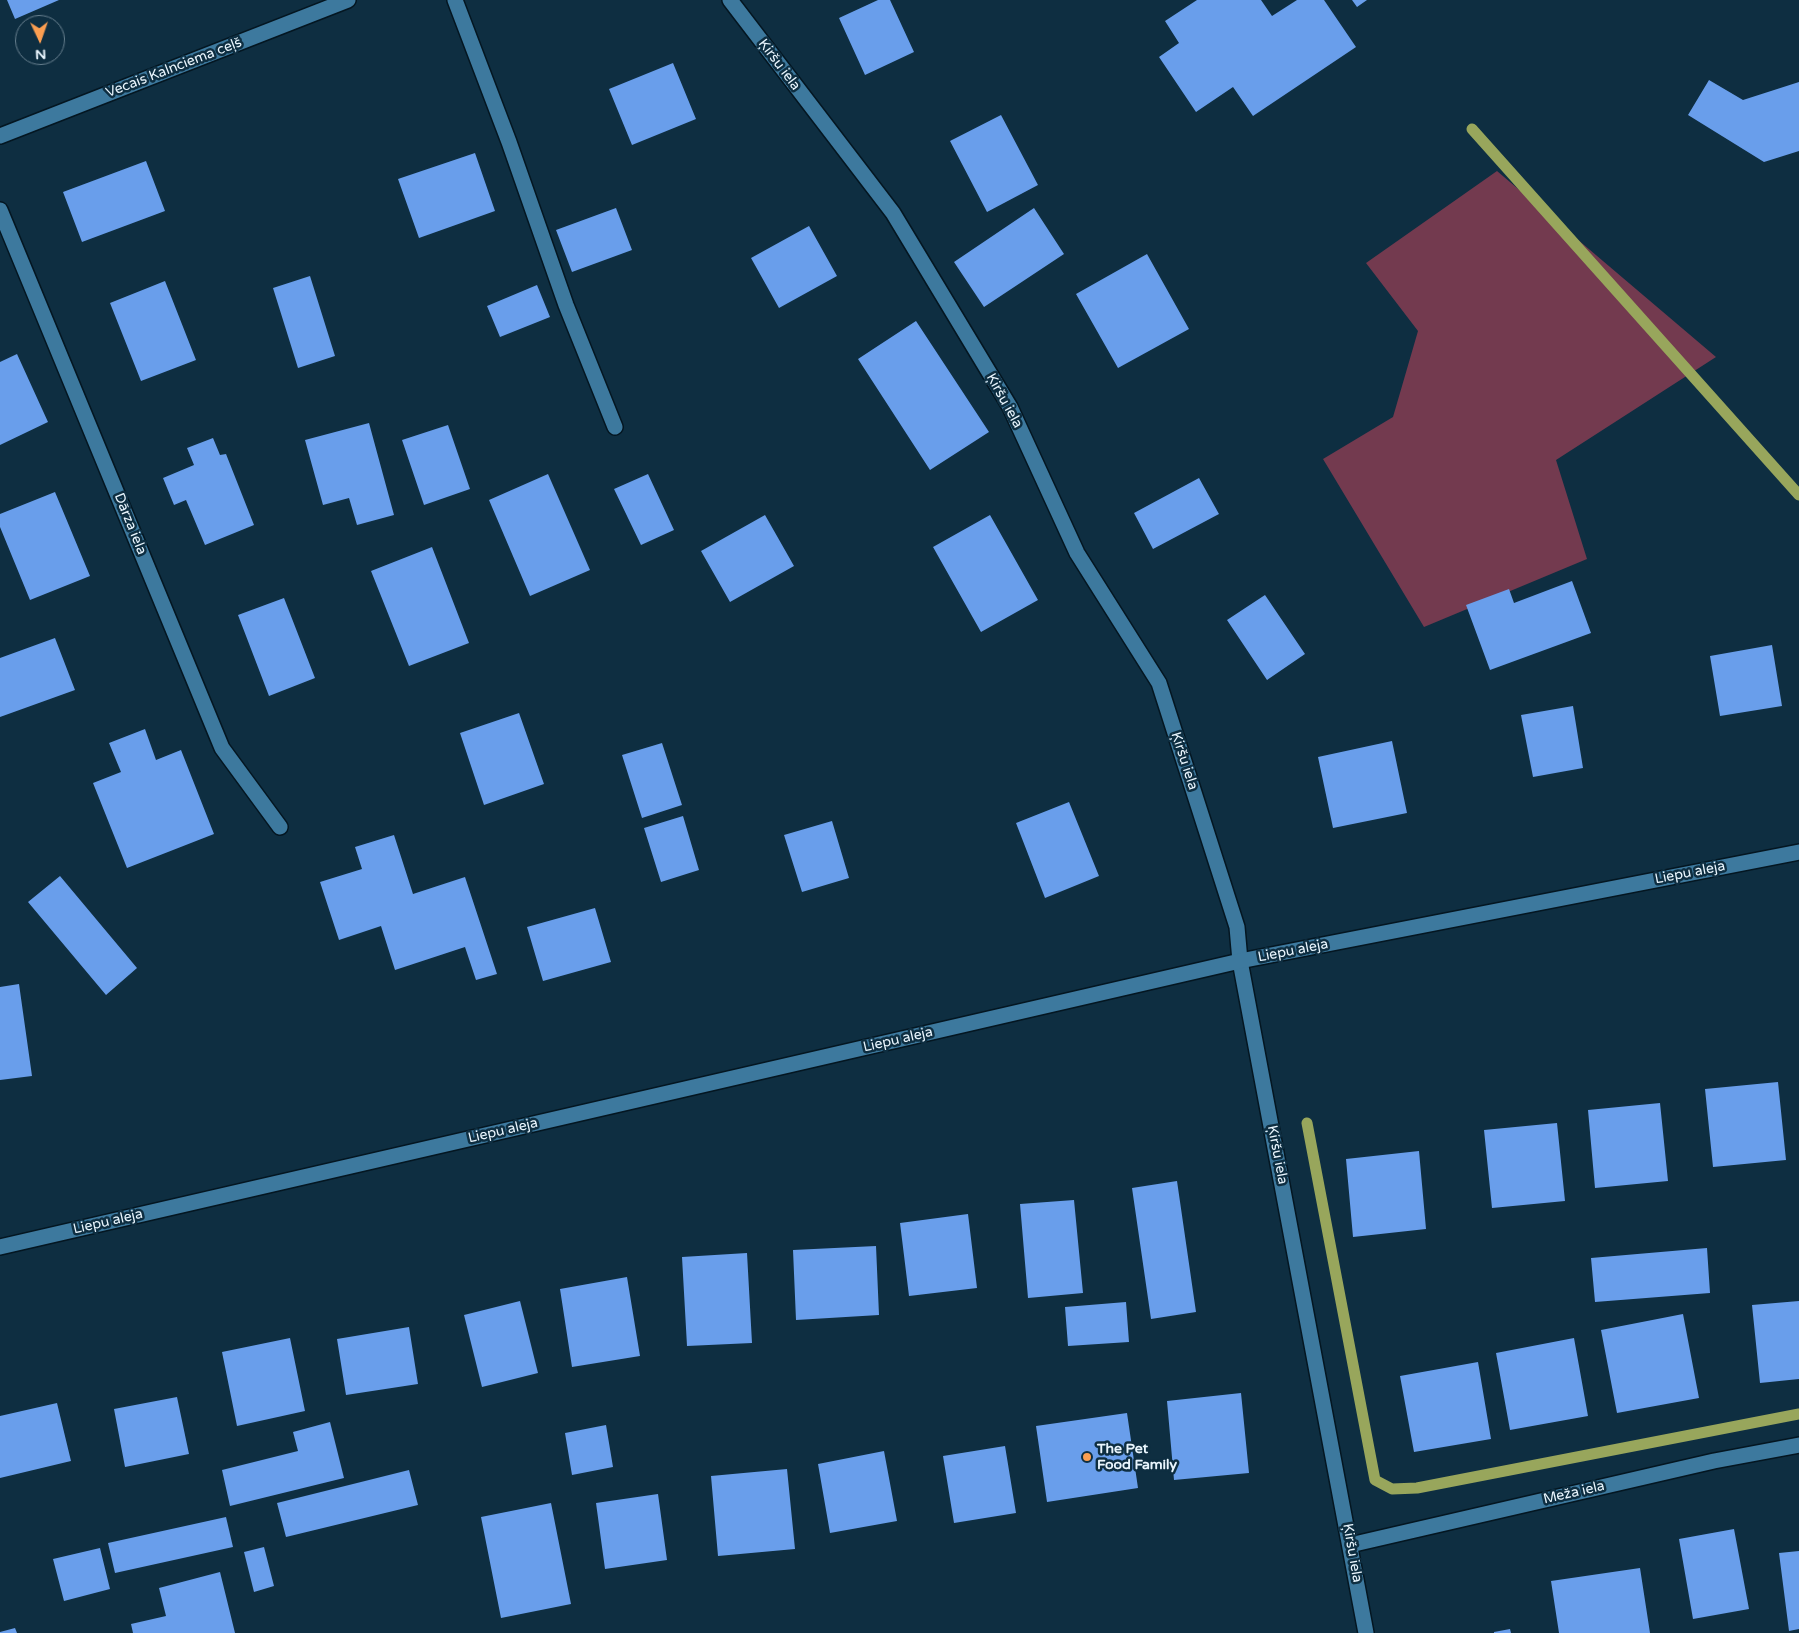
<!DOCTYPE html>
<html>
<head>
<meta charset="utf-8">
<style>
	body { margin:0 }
	#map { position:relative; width:1799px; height:1633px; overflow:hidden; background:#0e2e41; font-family:"Varela Round",sans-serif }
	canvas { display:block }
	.north { position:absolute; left:15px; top:15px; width:50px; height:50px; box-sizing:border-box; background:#0e2e41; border:1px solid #667e8d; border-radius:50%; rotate:177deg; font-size:14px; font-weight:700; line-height:20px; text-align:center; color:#eaf6fe }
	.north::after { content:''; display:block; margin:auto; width:18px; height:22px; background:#fb9e51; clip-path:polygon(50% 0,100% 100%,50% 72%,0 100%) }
</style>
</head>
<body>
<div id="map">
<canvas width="1799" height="1633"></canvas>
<div class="north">N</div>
</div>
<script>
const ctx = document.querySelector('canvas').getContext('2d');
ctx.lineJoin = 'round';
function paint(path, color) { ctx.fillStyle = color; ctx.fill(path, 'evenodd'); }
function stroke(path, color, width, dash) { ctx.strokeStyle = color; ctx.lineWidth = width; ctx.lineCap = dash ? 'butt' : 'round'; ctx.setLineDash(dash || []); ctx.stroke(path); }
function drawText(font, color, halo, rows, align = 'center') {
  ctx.font = font + ' "Varela Round",sans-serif'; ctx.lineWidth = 5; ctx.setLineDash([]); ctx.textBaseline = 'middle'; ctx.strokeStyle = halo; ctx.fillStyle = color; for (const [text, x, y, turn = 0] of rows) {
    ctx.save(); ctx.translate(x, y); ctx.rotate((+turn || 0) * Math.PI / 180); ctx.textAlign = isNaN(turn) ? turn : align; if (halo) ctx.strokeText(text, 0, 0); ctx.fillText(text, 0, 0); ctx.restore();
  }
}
const green = new Path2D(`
	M1497 171 1716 357 1556 460 1587 559 1424 627 1323 459 1393 417 1418 331 1366 263Z`);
const stream = new Path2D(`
	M1472 129 1799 495
	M1307 1123 1375 1480 1392 1489 1417 1488 1799 1414`);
const building = new Path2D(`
	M7 0H59L15 19Z
	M878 0H890L914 52 865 75 839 18Z
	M1197 0H1261L1272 16 1297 0H1324L1356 47 1253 116 1233 87 1196 112 1159 57 1179 43 1165 21Z
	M1352 0H1367L1357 7Z
	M673 63 696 119 632 145 609 89Z
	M1709 80 1743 100 1799 82V151L1764 162 1688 115Z
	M1001 115 1038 185 987 212 950 141Z
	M475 153 495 211 419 238 398 179Z
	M146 161 165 211 82 242 63 192Z
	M616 208 632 250 572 272 556 230Z
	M1034 208 1064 254 984 307 954 262Z
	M809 226 837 276 779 308 751 258Z
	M1147 254 1189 329 1118 368 1076 294Z
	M310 276 335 356 298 368 273 288Z
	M165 281 196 360 141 381 110 303Z
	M537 285 550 317 500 337 487 306Z
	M916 321 989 432 930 470 858 359Z
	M17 354 48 422 0 445V362Z
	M369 423 394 515 357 525 349 498 323 505 305 440Z
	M448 425 470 489 424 505 402 440Z
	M213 438 220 455 226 454 254 525 205 545 186 500 174 505 163 478 194 465 187 448Z
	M548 474 590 570 530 596 489 500Z
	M648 474 674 530 641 545 614 489Z
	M1199 478 1219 514 1153 549 1134 513Z
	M55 492 90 576 30 600 0 527V514Z
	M765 515 794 566 730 602 701 551Z
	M990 515 1038 600 981 632 933 547Z
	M432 547 469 643 409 666 371 571Z
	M1572 581 1591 633 1490 670 1466 605 1509 589 1514 603Z
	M1265 595 1305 654 1267 680 1227 620Z
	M284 598 315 678 269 696 238 615Z
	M55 638 75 690 0 717V658Z
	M1772 645 1782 706 1720 716 1710 656Z
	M1573 706 1583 768 1533 777 1521 715Z
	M519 713 544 784 484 805 460 733Z
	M145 729 156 760 181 750 214 834 127 868 93 783 121 772 109 743Z
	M1392 741 1407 813 1333 828 1318 757Z
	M662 743 682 805 642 818 622 755Z
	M1069 802 1099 876 1045 898 1016 823Z
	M683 816 699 870 661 882 644 828Z
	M832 821 849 878 802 892 784 835Z
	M394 835 413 894 465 877 497 974 476 980 465 947 395 970 381 926 339 940 320 882 362 869 355 847Z
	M60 876 137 968 106 995 28 902Z
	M595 908 611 962 543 981 527 927Z
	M19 984 32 1076 0 1080V987Z
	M1778 1082 1786 1160 1713 1167 1705 1089Z
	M1660 1103 1668 1181 1595 1188 1588 1110Z
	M1557 1123 1565 1201 1492 1208 1484 1130Z
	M1419 1151 1426 1229 1353 1237 1346 1159Z
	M1177 1181 1196 1312 1151 1319 1132 1188Z
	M1074 1200 1083 1293 1028 1298 1020 1204Z
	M968 1214 977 1288 909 1296 900 1223Z
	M876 1246 879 1315 796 1320 793 1250Z
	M1707 1248 1710 1293 1595 1302 1591 1258Z
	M747 1253 752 1343 687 1346 682 1257Z
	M627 1277 640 1356 572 1367 560 1289Z
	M520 1301 538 1373 482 1387 464 1315Z
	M1799 1301V1379L1760 1383 1752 1305Z
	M1126 1302 1129 1342 1068 1346 1065 1307Z
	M1683 1314 1699 1398 1617 1413 1601 1330Z
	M409 1327 418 1384 346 1395 337 1339Z
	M290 1338 305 1411 237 1426 222 1352Z
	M1574 1338 1588 1416 1510 1430 1496 1353Z
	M1478 1362 1491 1439 1414 1452 1400 1376Z
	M1241 1393 1249 1473 1174 1480 1167 1401Z
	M177 1397 189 1454 125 1467 114 1409Z
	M57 1403 71 1461 0 1478V1416Z
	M1127 1413 1138 1488 1047 1502 1036 1426Z
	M330 1422 344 1478 230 1506 222 1470 298 1451 293 1432Z
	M606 1425 613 1467 572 1475 565 1433Z
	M1005 1446 1016 1513 954 1523 943 1456Z
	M884 1451 897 1521 830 1533 818 1464Z
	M787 1469 795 1549 718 1556 711 1476Z
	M409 1470 418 1505 286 1537 277 1503Z
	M658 1494 667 1560 605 1569 596 1503Z
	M551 1503 571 1604 501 1618 481 1517Z
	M226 1517 233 1547 115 1573 108 1543Z
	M1734 1529 1749 1609 1693 1619 1679 1539Z
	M264 1547 274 1586 254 1592 244 1552Z
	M100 1548 110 1589 64 1601 53 1559Z
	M1799 1551V1629L1789 1631 1779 1553Z
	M1640 1568 1650 1633H1559L1551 1581Z
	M220 1572 235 1633H133L131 1624 166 1616 159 1588Z
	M15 1628 17 1633H0V1632Z
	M1510 1629 1511 1633H1494V1632Z`);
const service = new Path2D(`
	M455 0 509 142 566 305 615 427`);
const minor = new Path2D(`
	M730 0 893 213 1010 407 1077 553 1159 683 1237 927 1240 961 1366 1633
	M0 136 348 0
	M0 210 222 748 280 827
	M1350 1545 1714 1461 1799 1445`);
const tertiary = new Path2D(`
	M0 1247 1240 961 1799 852`);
const markers = [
	[1087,1457,5,"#fb9e51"]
];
const streetNames = [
	["Ķiršu iela",779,65,53],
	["Vecais Kalnciema ceļš",174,68,-21],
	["Ķiršu iela",1004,401,61],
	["Dārza iela",130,524,68],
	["Ķiršu iela",1184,761,72],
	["Liepu aleja",1690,873,-11],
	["Liepu aleja",1293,951,-11],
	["Liepu aleja",898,1040,-13],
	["Liepu aleja",503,1131,-13],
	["Ķiršu iela",1277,1155,79],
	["Liepu aleja",108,1222,-13],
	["Meža iela",1574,1493,-13],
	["Ķiršu iela",1352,1553,80]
];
const poiNames = [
	["The Pet",1097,1449],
	["Food Family",1097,1465]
];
paint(green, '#733a4f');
stroke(stream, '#98a65c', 11);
paint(building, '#699eeb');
stroke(service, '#041621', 18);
stroke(minor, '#041621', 18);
stroke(tertiary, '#041621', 18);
stroke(service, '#3d799e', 15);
stroke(minor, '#3d799e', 15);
stroke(tertiary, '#3d799e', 15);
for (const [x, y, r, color] of markers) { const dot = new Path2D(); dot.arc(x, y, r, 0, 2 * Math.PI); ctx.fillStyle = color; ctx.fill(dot); stroke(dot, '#0e2e41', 2); }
drawText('14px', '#eaf6fe', '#0e2e41', streetNames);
drawText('bold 14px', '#eaf6fe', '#0e2e41', poiNames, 'left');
</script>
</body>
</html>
